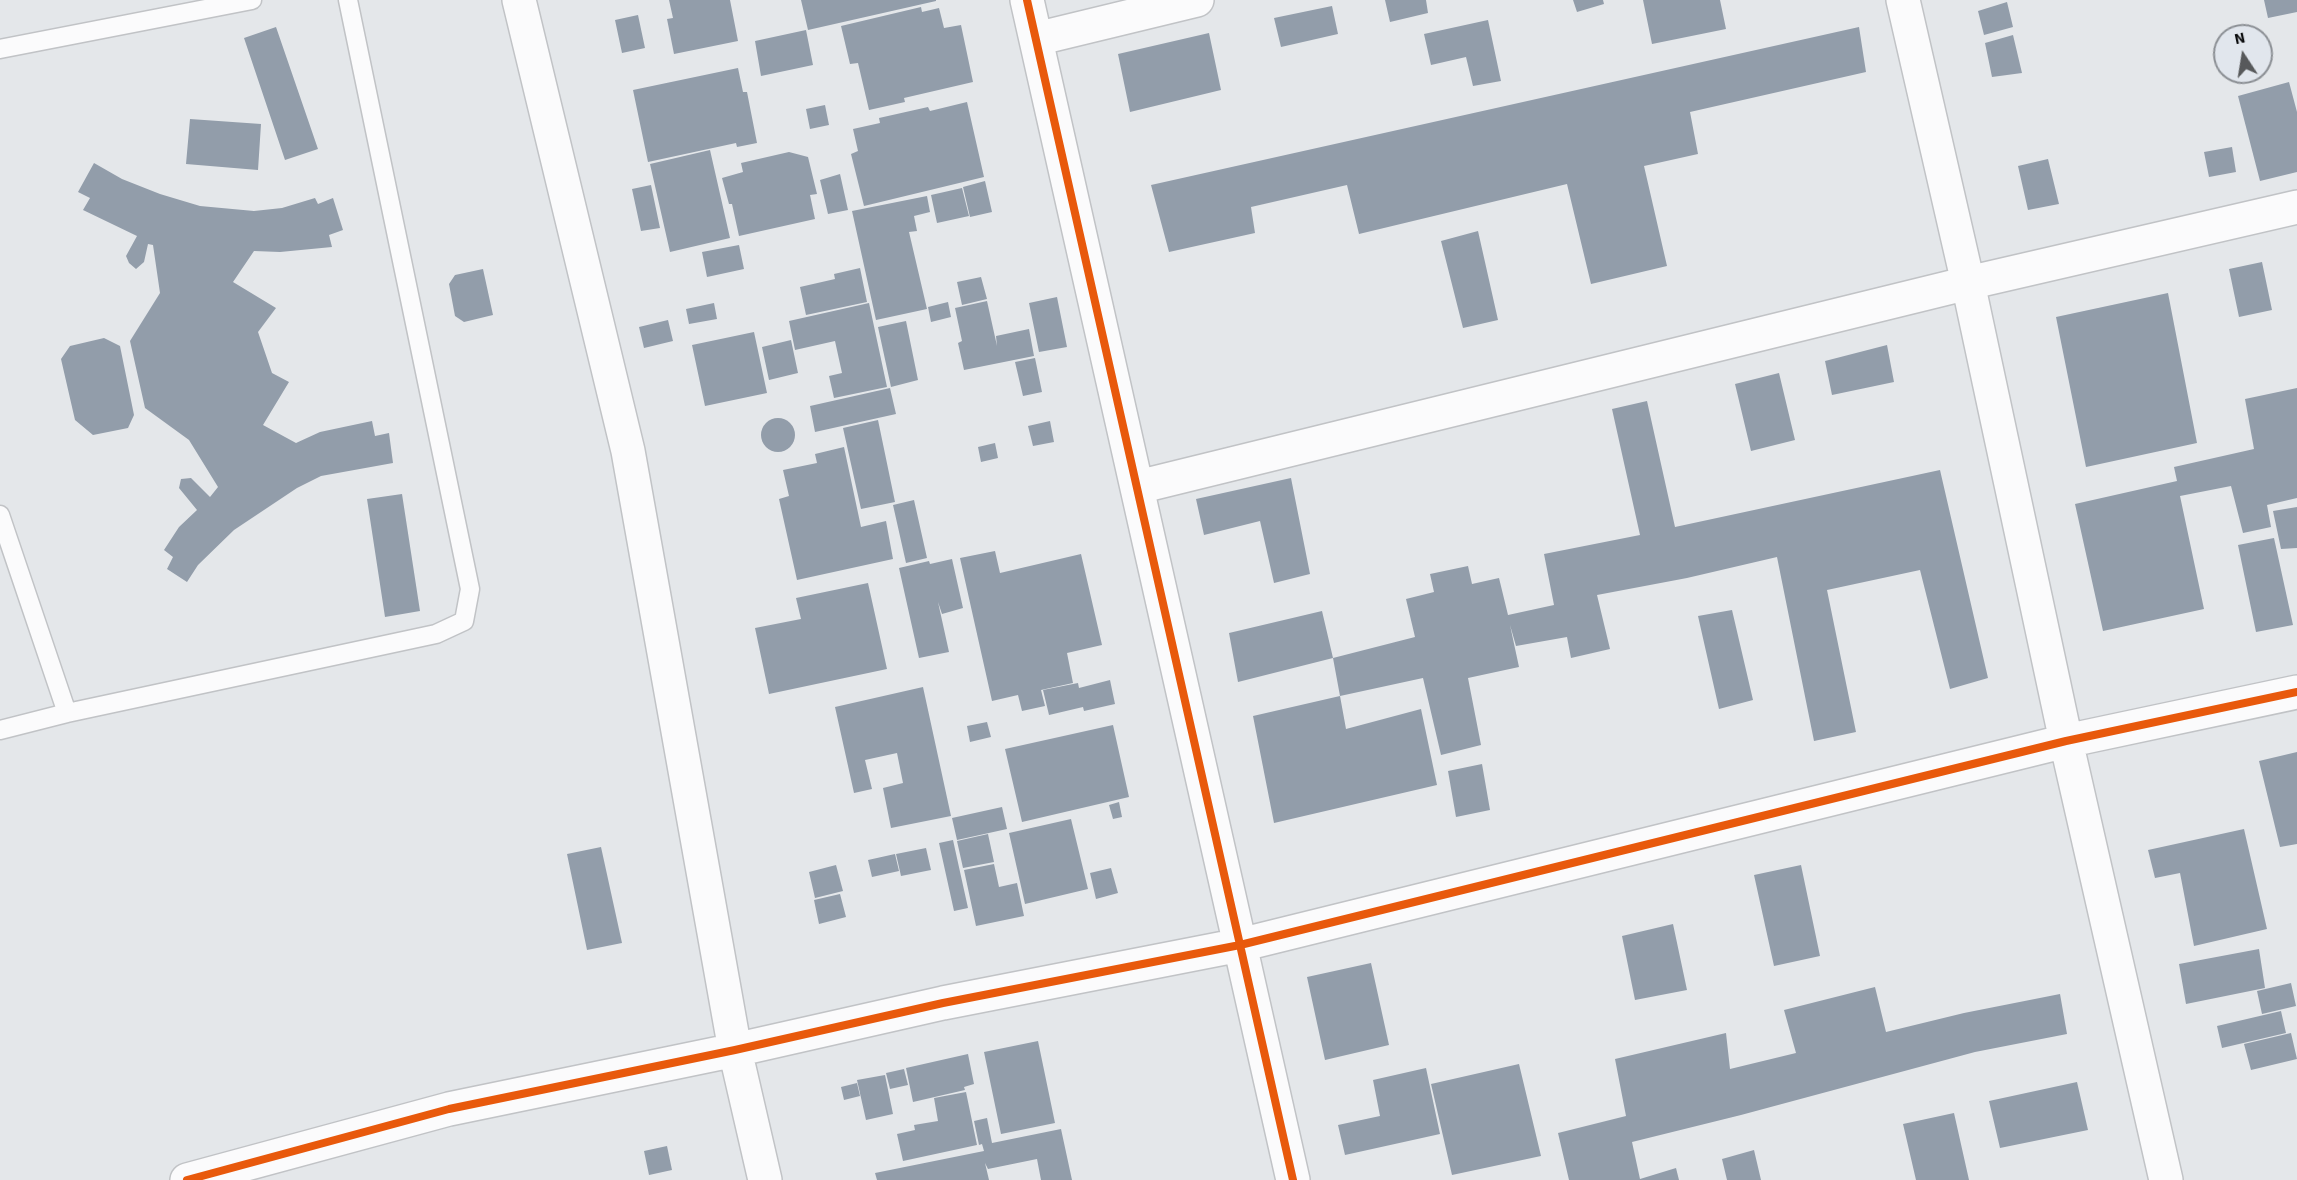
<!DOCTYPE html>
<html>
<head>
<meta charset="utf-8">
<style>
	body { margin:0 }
	#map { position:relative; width:2297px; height:1180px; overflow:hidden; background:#e4e7ea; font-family:"Source Sans 3",sans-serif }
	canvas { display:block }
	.north { position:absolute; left:2213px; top:24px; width:60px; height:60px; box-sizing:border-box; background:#e1e6ed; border:2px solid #8b8f94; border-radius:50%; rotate:348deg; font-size:16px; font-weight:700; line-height:24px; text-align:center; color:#0b0c0e }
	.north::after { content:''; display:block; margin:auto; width:21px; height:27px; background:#57595b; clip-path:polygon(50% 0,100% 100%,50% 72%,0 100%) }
</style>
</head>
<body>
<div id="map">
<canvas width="2297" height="1180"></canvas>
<div class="north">N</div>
</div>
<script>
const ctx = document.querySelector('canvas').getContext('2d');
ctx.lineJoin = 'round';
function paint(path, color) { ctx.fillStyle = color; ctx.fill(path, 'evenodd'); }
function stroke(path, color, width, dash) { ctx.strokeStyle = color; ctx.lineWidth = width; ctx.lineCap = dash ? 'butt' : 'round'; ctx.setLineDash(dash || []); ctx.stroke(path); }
const building = new Path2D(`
	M669 0H730L738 41 674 54 667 19 673 18Z
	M801 0H936V1L808 30Z
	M1385 0H1426L1428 13 1390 22Z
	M1573 0H1603L1604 4 1577 12Z
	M1643 0H1720L1726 29 1652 44Z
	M2264 0H2297V12L2268 18Z
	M2007 2 2013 27 1984 35 1978 11Z
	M1332 6 1338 34 1281 47 1274 18Z
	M921 7 922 12 939 8 944 28 961 25 973 82 904 98 905 102 869 110 858 63 850 64 841 26Z
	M638 15 645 48 622 53 615 20Z
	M1488 20 1501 81 1473 86 1466 57 1431 65 1424 34Z
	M276 27 318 149 285 160 244 38Z
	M1859 27 1866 72 1690 112 1698 154 1644 166 1667 266 1591 284 1567 184 1359 234 1347 185 1251 207 1255 233 1169 252 1151 185Z
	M806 30 813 65 761 76 755 41Z
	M1209 33 1221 90 1130 112 1118 54Z
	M2013 35 2022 73 1992 77 1985 43Z
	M738 68 743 92H747L757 143 737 147 736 143 648 162 633 90Z
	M2289 82 2297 112V172L2260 181 2238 96Z
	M967 102 984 177 864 206 851 154 858 151 853 129 880 123 879 118 928 107 930 111Z
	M825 105 829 125 810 129 806 109Z
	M190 119 261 124 258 170 186 164Z
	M2232 147 2236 172 2209 177 2204 152Z
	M710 150 730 238 670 252 650 164Z
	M789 152 808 157 817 194 810 195 815 219 739 236 732 204H729L722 178 743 172 741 163Z
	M2048 159 2059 204 2028 210 2018 166Z
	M94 163 122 179 160 194 200 206 254 211 282 208 315 198 318 204 333 198 343 230 329 235 332 247 280 252 254 251 233 282 276 308 258 332 272 373 289 382 263 425 296 443 320 432 372 421 375 436 389 433 393 463 321 476 297 488 234 530 198 565 187 582 167 569 173 557 164 550 179 527 197 510 179 488 181 479 191 478 210 497 218 487 189 440 145 408 130 341 160 293 153 245 148 244 144 262 136 269 129 263 126 256 137 236 83 210 90 198 78 192Z
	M840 174 848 210 828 214 820 180Z
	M985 181 992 212 970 217 963 187Z
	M651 185 660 228 641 231 632 189Z
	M962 188 969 216 937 223 931 195Z
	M927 196 930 212 914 216 917 231 909 232 927 309 876 320 852 211Z
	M1478 231 1498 320 1463 328 1441 241Z
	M739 245 744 269 707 277 702 252Z
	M2262 262 2272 310 2239 317 2229 269Z
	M860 268 867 302 806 315 800 287 835 279 834 274Z
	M483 269 493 315 464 322 455 316 449 284 455 275Z
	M981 277 987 299 962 305 957 282Z
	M2168 293 2197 443 2086 467 2056 317Z
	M1057 297 1067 347 1039 352 1029 303Z
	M987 301 997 346 996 336 1029 329 1034 356 964 370 958 343 962 341 955 308Z
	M948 302 951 317 931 322 928 307Z
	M714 303 717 319 689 324 686 309Z
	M869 303 887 387 834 398 829 376 842 373 835 341 795 350 789 321Z
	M668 320 673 341 644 348 639 327Z
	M906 321 918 380 891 387 878 327Z
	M754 332 767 393 705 406 692 345Z
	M104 338 120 346 134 415 128 428 93 435 75 420 61 359 70 346Z
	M791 340 798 373 769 380 762 347Z
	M1887 345 1894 382 1832 395 1825 361Z
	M1035 358 1042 392 1023 396 1015 362Z
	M1779 373 1795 440 1751 451 1735 384Z
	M890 388 896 414 815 432 810 406Z
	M2297 388V498L2267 505 2271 527 2243 533 2231 486 2180 496 2204 609 2103 631 2075 504 2177 481 2174 467 2254 449 2245 399Z
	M1647 401 1675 527 1940 470 1988 678 1950 689 1920 570 1827 590 1856 732 1814 741 1777 557 1687 578 1597 595 1610 649 1571 658 1567 637 1516 646 1510 625 1519 667 1468 678 1481 745 1441 755 1423 678 1340 696 1333 658 1238 682 1229 633 1322 611 1333 658 1415 637 1406 599 1434 592 1430 574 1468 566 1472 584 1499 578 1508 615 1554 605 1544 554 1640 535 1612 409Z
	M761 435a17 17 0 1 1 34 0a17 17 0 1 1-34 0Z
	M878 420 895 502 861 509 843 428Z
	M1050 421 1054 442 1033 446 1028 426Z
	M995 443 998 458 981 462 978 447Z
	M844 447 861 527 886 521 893 559 797 580 779 499 789 496 783 470 817 463 815 454Z
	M1291 478 1310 574 1274 583 1260 521 1204 535 1196 499Z
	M402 494 420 611 385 617 367 499Z
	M914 500 927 558 906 563 893 505Z
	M2297 507V548L2281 549 2273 511Z
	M2274 538 2293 625 2256 632 2238 545Z
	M995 551 1000 573 1081 554 1102 645 1067 653 1073 683 1041 690 1045 706 1022 711 1018 695 992 701 960 558Z
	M952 559 963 608 942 614 938 602 949 652 919 658 899 568 929 561 930 564Z
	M868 583 887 669 769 694 755 628 801 619 796 598Z
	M1732 610 1753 700 1719 709 1698 616Z
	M1110 680 1115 704 1084 711 1083 707 1049 715 1043 690 1078 683 1079 688Z
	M923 687 951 816 891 828 883 788 903 783 897 753 865 760 872 789 854 793 835 707Z
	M1340 696 1346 729 1421 709 1437 785 1274 823 1253 716Z
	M987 722 991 737 970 742 967 726Z
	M1113 725 1129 797 1022 822 1005 749Z
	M2297 752V844L2280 847 2259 761Z
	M1482 764 1490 810 1456 817 1448 771Z
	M1119 802 1122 817 1113 819 1109 805Z
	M1002 807 1007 829 957 840 952 818Z
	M1071 819 1088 889 1025 904 1009 833Z
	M2244 829 2267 929 2194 946 2180 873 2155 878 2148 850Z
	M988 834 994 862 963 868 957 841Z
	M953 840 968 908 954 911 939 843Z
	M601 847 622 943 587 950 567 854Z
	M926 848 931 870 901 876 896 854Z
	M895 854 899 871 872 877 868 860Z
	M994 864 999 887 1017 883 1024 916 976 926 964 870Z
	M836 865 843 891 815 898 809 872Z
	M1801 865 1820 956 1774 966 1754 875Z
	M1111 868 1118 893 1096 899 1090 873Z
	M840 894 846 917 819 924 814 900Z
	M1673 924 1687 990 1635 1000 1622 936Z
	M2259 949 2265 988 2186 1004 2179 964Z
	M1371 963 1389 1045 1325 1060 1307 977Z
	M2291 983 2296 1006 2262 1014 2257 991Z
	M1875 987 1886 1032 1964 1013 2060 994 2067 1034 1975 1052 1741 1115 1632 1142 1640 1179 1676 1168 1679 1180H1569L1558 1133 1626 1116 1615 1059 1726 1033 1730 1069 1796 1053 1784 1010Z
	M2281 1011 2286 1033 2222 1048 2217 1026Z
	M2291 1033 2297 1059 2251 1070 2244 1044Z
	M1038 1041 1055 1123 1001 1134 984 1052Z
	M968 1054 974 1084 964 1087 965 1090 913 1102 906 1068Z
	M1519 1064 1541 1156 1452 1175 1431 1084Z
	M1426 1068 1440 1134 1345 1155 1338 1125 1380 1116 1373 1080Z
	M904 1069 908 1085 890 1089 886 1073Z
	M885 1075 893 1114 866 1120 857 1080Z
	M2077 1082 2088 1130 2000 1148 1989 1101Z
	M857 1083 860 1096 844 1100 841 1087Z
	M966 1092 977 1145 903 1161 897 1134 915 1130 914 1125 938 1121 934 1098Z
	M1954 1113 1969 1180H1916L1903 1124Z
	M987 1118 992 1143 1061 1129 1072 1180H1041L1037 1159 988 1169 985 1163 989 1180H877L875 1173 984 1151 982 1144 979 1145 974 1121Z
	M667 1146 672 1170 649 1175 644 1151Z
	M1754 1150 1761 1180H1727L1722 1159Z`);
const service = new Path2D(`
	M0 49 252 0
	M0 515 67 713
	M0 730 67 713 436 634 464 621 470 589 348 0`);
const minor = new Path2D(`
	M519 0 628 451 735 1050 765 1180
	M1027 0 1293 1180
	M1903 0 1968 283 2066 741 2166 1180
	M1036 39 1197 0
	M1138 487 1968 283 2297 207
	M187 1180 449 1109 735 1050 943 1003 1240 945 2066 741 2297 692`);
const cycleway = new Path2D(`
	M1027 0 1293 1180
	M187 1180 449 1109 735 1050 943 1003 1240 945 2066 741 2297 692`);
paint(building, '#929daa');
stroke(service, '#c1c3c6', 21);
stroke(minor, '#c1c3c6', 36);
stroke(service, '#fbfbfc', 18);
stroke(minor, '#fbfbfc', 33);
stroke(cycleway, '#e8590c', 8);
</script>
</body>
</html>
